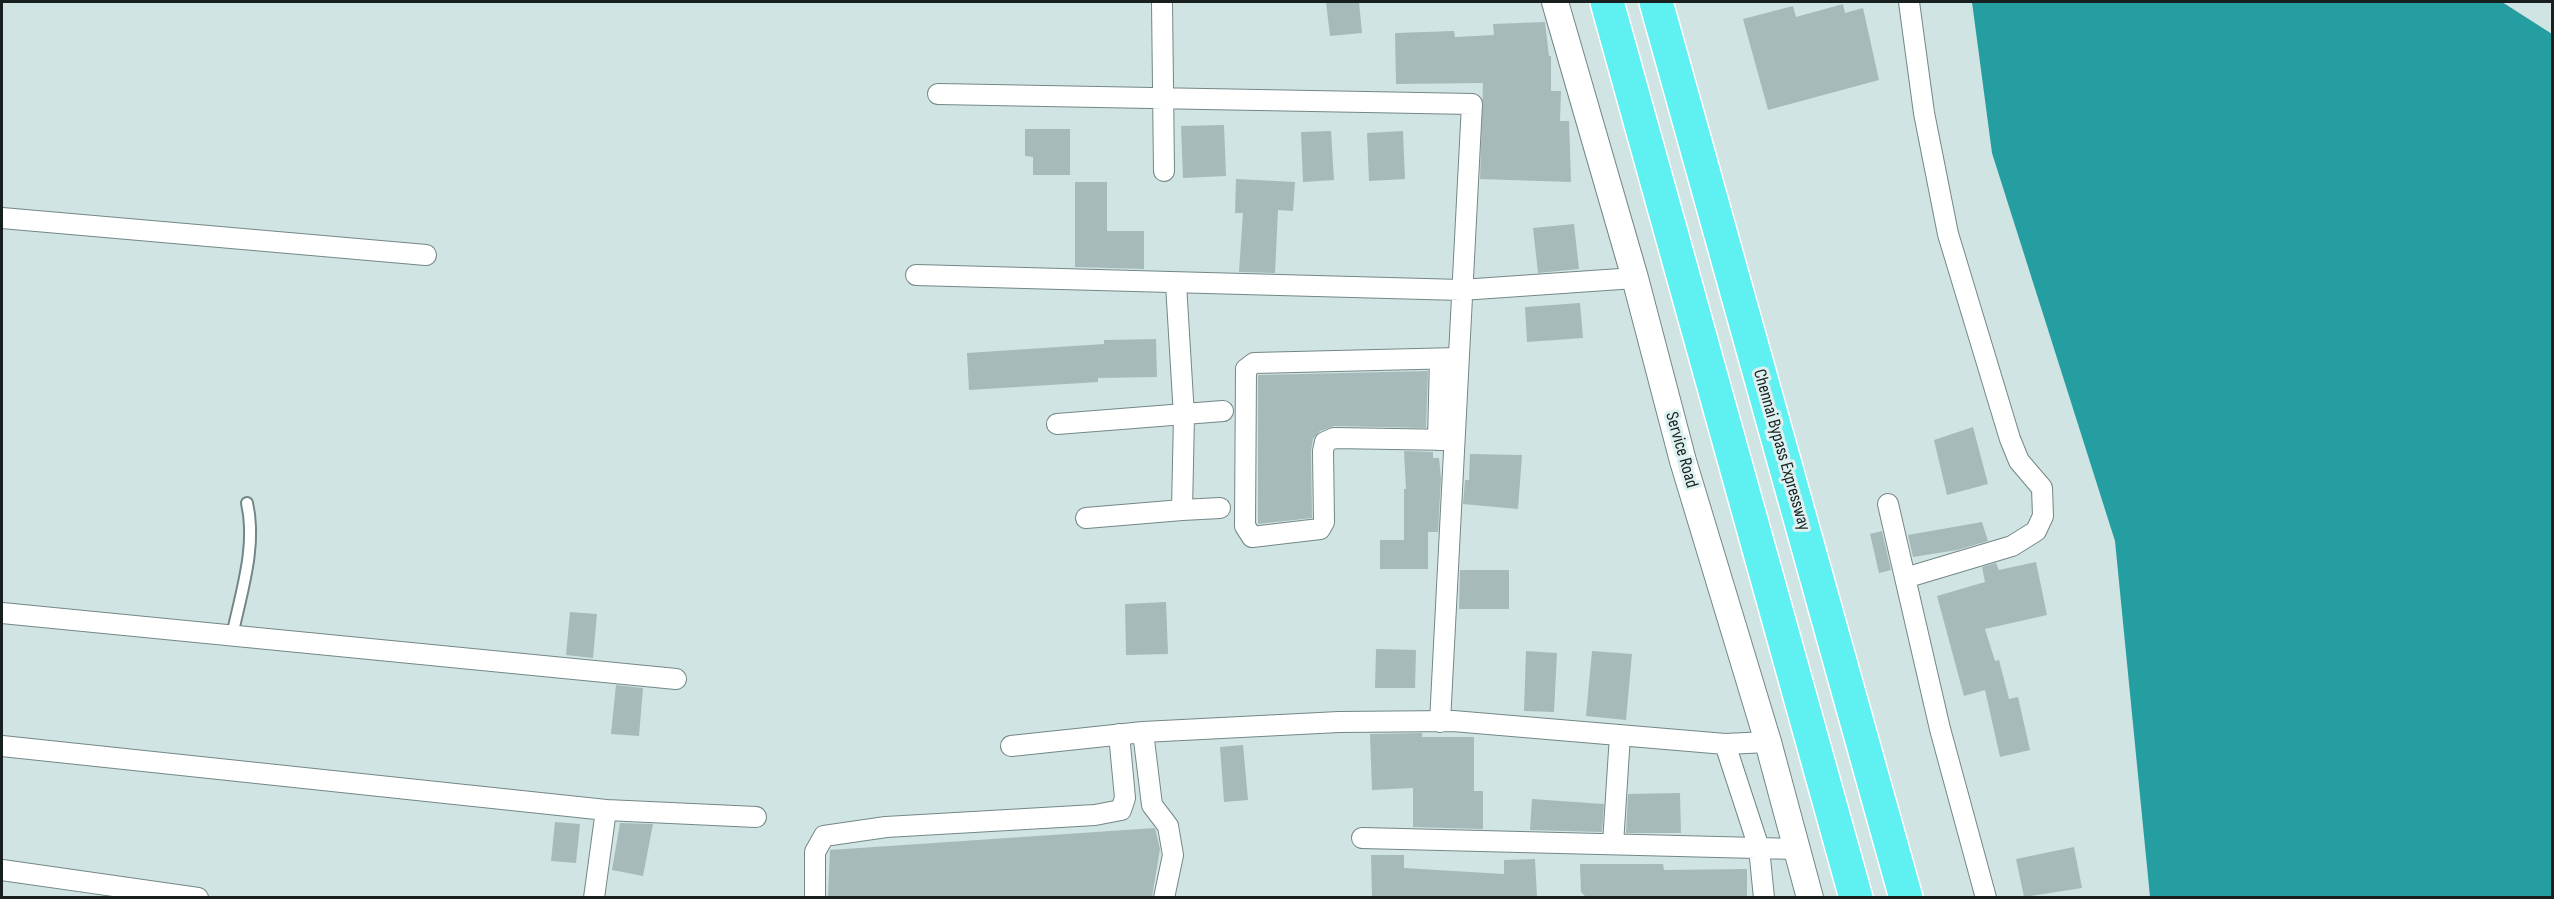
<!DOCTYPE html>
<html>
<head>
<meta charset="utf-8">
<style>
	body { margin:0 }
	#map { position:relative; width:2554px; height:899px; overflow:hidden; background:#d0e4e4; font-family:"Sofia Sans Condensed",sans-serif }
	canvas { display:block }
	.frame { position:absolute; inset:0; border:3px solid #181f1f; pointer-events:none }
</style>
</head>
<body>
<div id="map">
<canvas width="2554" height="899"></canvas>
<div class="frame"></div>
</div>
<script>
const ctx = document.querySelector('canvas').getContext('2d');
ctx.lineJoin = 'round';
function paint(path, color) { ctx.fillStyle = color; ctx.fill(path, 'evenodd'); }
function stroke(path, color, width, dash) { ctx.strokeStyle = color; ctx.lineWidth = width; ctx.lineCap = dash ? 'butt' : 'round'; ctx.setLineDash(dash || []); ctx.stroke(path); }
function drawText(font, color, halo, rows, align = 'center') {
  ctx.font = font + ' "Sofia Sans Condensed",sans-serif'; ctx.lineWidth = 6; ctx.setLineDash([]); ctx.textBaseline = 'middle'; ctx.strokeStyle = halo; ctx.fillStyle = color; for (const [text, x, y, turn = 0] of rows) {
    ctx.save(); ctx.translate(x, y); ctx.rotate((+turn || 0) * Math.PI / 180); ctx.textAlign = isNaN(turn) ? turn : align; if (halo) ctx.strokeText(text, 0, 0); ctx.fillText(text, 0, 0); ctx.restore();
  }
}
const water = new Path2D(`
	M1972 2H2502L2552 34V897H2150L2115 541 1992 153Z`);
const building = new Path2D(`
	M1326 2H1359L1362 33 1330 36Z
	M1843 4 1845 13 1863 8 1879 80 1768 110 1743 19 1793 6 1796 17Z
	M1545 22 1549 56H1551V91H1561L1560 121H1569L1571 182 1480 179 1483 83 1396 84 1395 33 1454 31 1455 37 1494 35 1493 24Z
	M1224 125 1226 176 1183 178 1181 126Z
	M1025 129H1070V175H1033V157L1025 156Z
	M1331 131 1334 180 1303 182 1301 132Z
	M1403 131 1405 179 1369 181 1367 133Z
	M1236 179 1295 182 1293 211 1278 210 1275 273 1239 272 1243 213H1235Z
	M1075 182H1107V231H1144V269L1075 267Z
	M1574 224 1579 269 1538 273 1533 228Z
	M1580 303 1583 338 1527 342 1525 307Z
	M1156 339 1157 377 1098 378V382L969 390 967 353 1104 344V340Z
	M1428 371 1426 428 1334 426 1320 431 1313 439 1311 451 1312 518 1258 524V375Z
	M1973 427 1988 484 1947 495 1934 440Z
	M1404 451 1433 452V458H1439L1441 478 1438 532H1428V569H1380V540H1404V489H1406Z
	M1470 454 1522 455 1518 509 1463 504 1465 480H1469Z
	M1982 522 1988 541 1957 550 1913 557 1908 535Z
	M1882 531 1891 570 1879 573 1870 534Z
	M2036 562 2047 615 1985 629 1995 661 1999 660 2009 699 2018 697 2030 750 2000 757 1985 690 1964 696 1937 596 1985 582 1982 567 1996 563 1999 570Z
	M1460 570H1509V609H1459Z
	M1166 602 1168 654 1126 655 1125 604Z
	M570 612 597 614 593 658 566 655Z
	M1376 649 1416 650 1415 688H1375Z
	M1526 651 1557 653 1554 712 1524 711Z
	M1592 651 1632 654 1626 720 1586 716Z
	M616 685 643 688 639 736 611 734Z
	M1422 733V737H1474V791H1483V829L1413 827V788L1372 790 1370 734Z
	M1243 745 1248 800 1224 802 1220 747Z
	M1680 793 1681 833H1626L1628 794Z
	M1532 799 1604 804 1602 832 1530 830Z
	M555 822 580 824 576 863 551 861Z
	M620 823 653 824 643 876 612 870Z
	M1155 828 1160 849 1152 897H828L830 850Z
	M2074 847 2082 888 2024 897 2016 859Z
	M1371 855H1404V868L1504 874V860L1535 859 1537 897H1372Z
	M1580 864H1663L1664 870 1747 869V897H1586L1581 892Z`);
const service = new Path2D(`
	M232 636C241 593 257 546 247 503`);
const minor = new Path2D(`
	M1162 2 1164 171
	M938 94 1472 104 1440 722
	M2 218 426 255
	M916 275 1461 290 1635 278
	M1057 424 1223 411
	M1438 440 1440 359
	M1453 440 1334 438 1325 442 1323 451 1324 522 1320 529 1252 537 1245 526 1246 369 1254 363 1458 358
	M1888 504 1940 729 1986 898
	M1182 510 1220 508
	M1086 518 1182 510 1184 416 1176 284
	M1905 578 2012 546 2036 531 2043 516 2042 488 2019 461 2010 439 1948 234 1924 113 1909 2
	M2 613 676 679
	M1143 732 1152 805 1168 826 1173 855 1164 898
	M1725 744 1759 848 1764 898
	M2 746 606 810 594 898
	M1011 746 1143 732 1339 722 1453 721 1725 744 1768 742
	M606 810 756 817
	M1362 838 1797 849
	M1613 844 1620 735
	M2 870 135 889
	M134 898 135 889 198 898
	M815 898V852L824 836 886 827 1095 815 1121 810 1125 798 1119 734`);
const tertiary = new Path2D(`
	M1555 2 1635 278 1683 461 1768 742 1810 898`);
const trunk = new Path2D(`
	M1607 2 1856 898
	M1656 2 1906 898`);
const streetNames = [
	["Service Road",1681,450,74],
	["Chennai Bypass Expressway",1781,450,74]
];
paint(water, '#249ea0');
paint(building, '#a6baba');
stroke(service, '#748787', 14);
stroke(minor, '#748787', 22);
stroke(tertiary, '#748787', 28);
stroke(trunk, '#fff', 36);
stroke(service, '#fff', 10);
stroke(minor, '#fff', 20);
stroke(tertiary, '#fff', 26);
stroke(trunk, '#5ff0f2', 33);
drawText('18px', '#181f1f', '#ddf1f1', streetNames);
</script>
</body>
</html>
